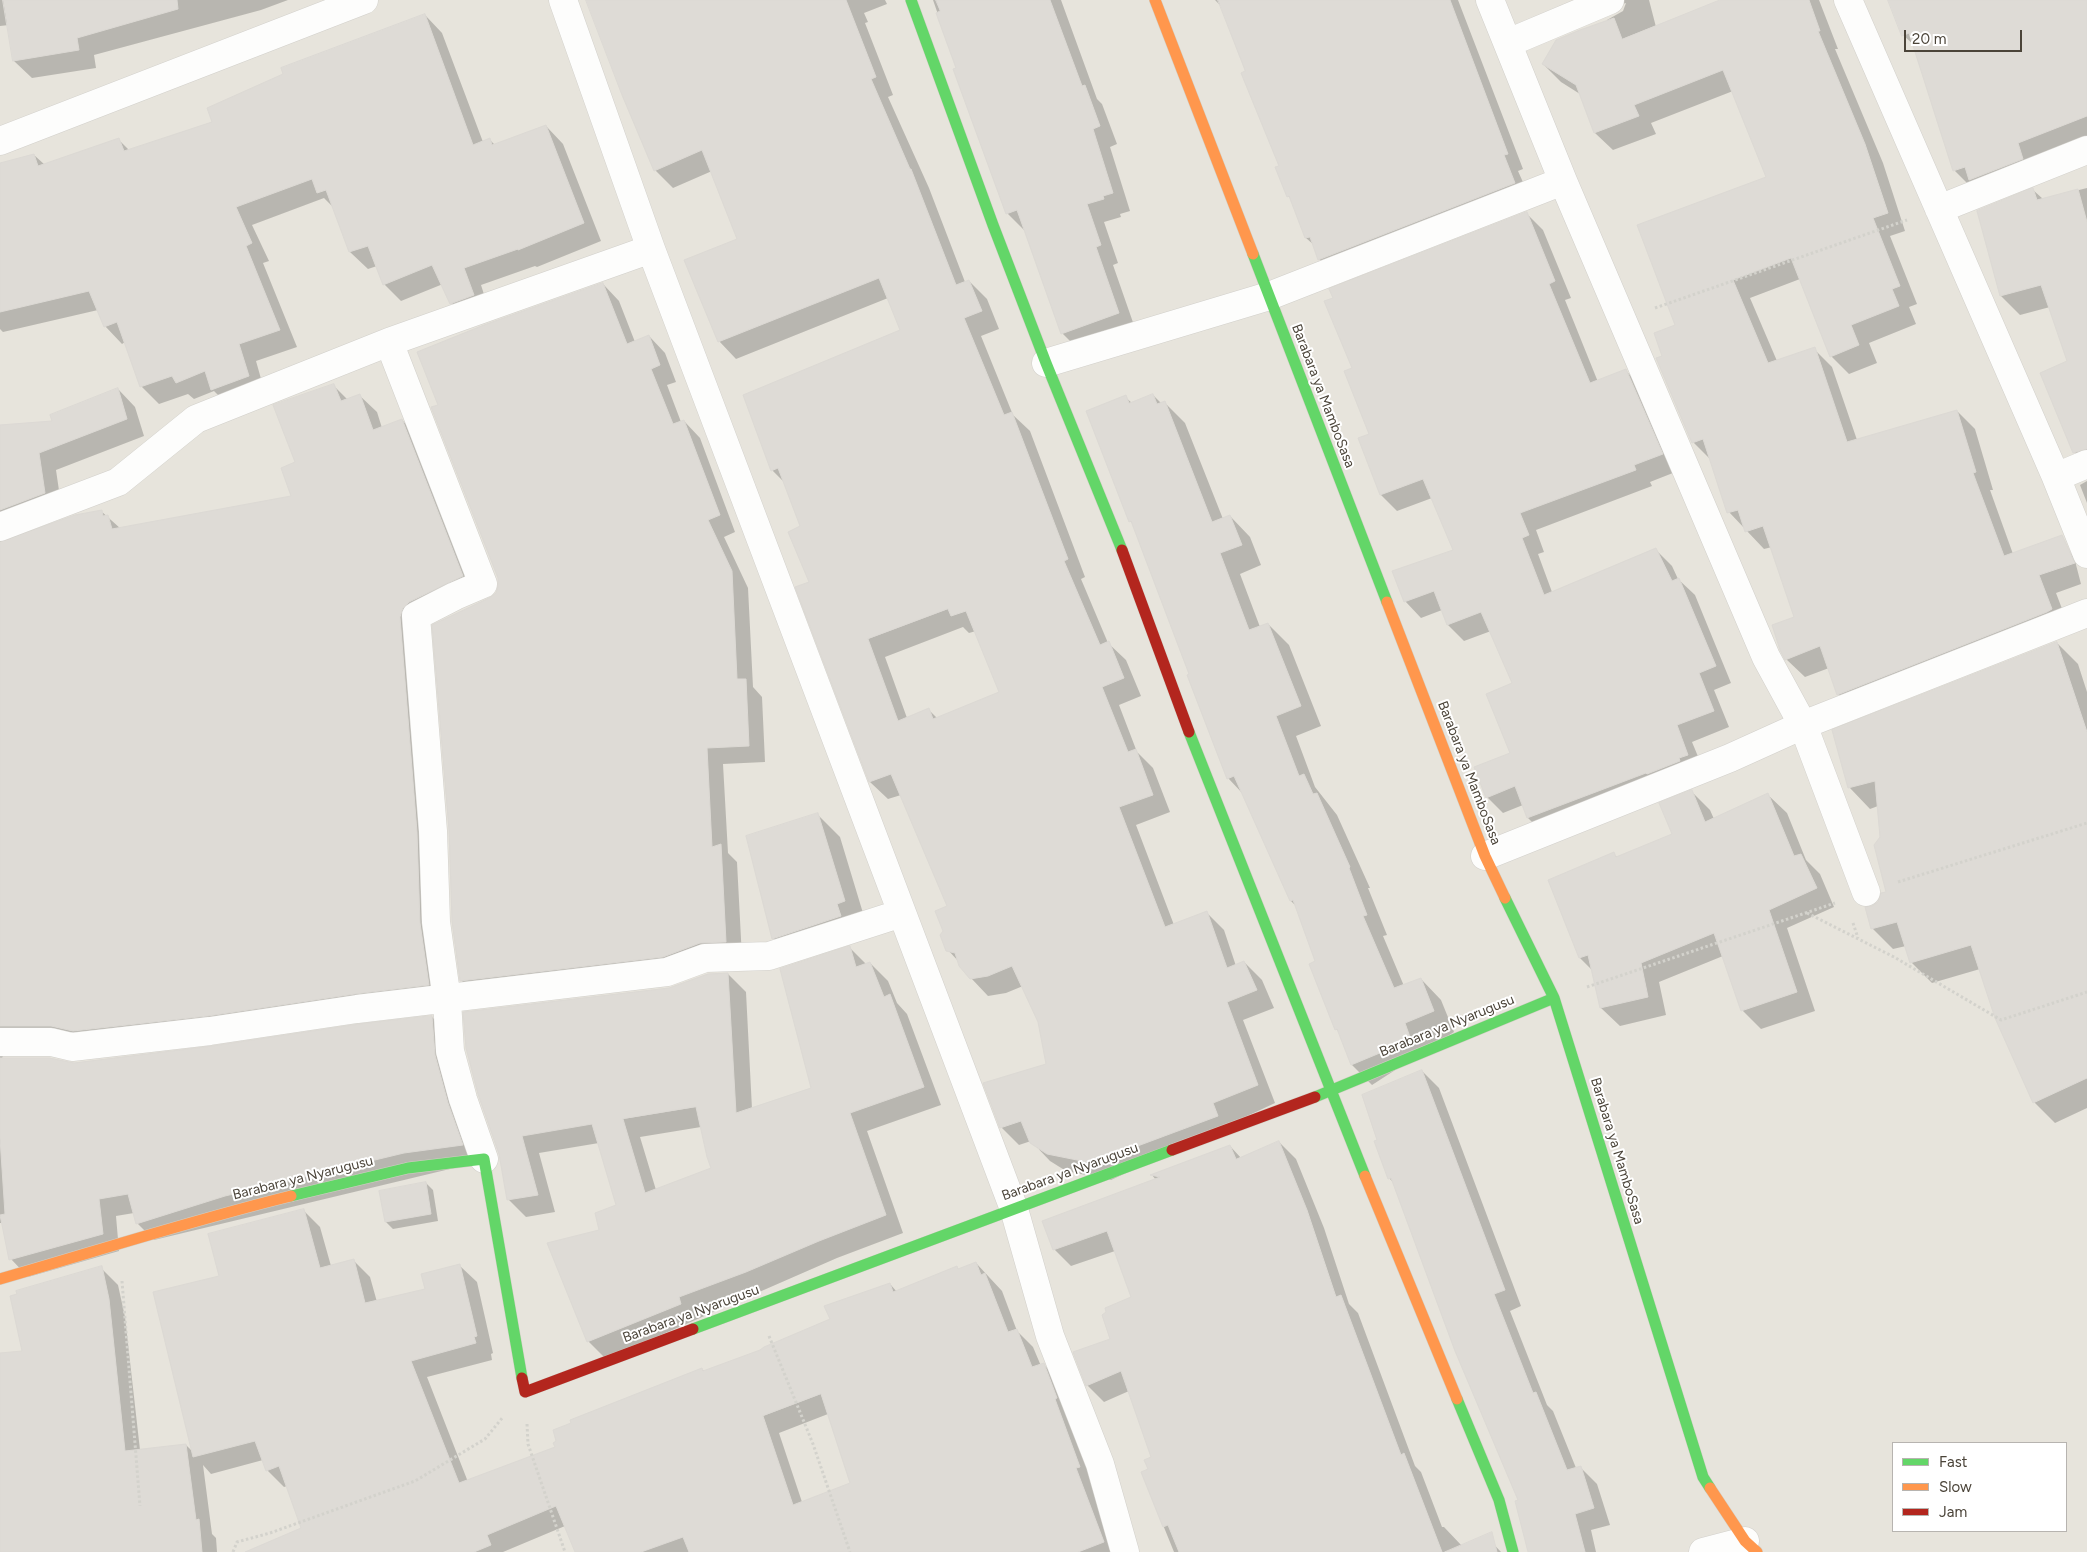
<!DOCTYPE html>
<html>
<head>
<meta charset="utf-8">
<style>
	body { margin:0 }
	#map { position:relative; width:2087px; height:1552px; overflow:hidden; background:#f4f2ee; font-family:Figtree,sans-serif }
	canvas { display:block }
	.legend { position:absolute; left:1892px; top:1442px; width:175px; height:90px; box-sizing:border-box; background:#fff; border:1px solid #b7b4b0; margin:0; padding:6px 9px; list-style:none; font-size:15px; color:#4b4439 }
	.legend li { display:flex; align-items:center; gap:10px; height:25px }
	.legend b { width:25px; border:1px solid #b7b4b0 }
	.scale { position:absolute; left:1904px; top:30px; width:118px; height:22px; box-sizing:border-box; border:2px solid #4b4439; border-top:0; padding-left:6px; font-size:15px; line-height:18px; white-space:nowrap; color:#4b4439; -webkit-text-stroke:4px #fff; paint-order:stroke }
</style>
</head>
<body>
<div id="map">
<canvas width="2087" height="1552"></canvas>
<ul class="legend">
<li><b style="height:6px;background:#63d668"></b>Fast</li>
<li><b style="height:6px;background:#ff974d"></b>Slow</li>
<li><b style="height:6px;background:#b3261e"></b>Jam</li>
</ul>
<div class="scale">20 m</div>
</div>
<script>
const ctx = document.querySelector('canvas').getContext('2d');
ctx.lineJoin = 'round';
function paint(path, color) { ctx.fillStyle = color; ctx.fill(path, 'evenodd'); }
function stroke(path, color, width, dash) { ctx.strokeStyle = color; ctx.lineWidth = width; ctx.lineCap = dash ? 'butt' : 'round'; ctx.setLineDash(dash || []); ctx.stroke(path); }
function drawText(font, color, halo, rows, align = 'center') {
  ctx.font = font + ' Figtree,sans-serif'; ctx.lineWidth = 4; ctx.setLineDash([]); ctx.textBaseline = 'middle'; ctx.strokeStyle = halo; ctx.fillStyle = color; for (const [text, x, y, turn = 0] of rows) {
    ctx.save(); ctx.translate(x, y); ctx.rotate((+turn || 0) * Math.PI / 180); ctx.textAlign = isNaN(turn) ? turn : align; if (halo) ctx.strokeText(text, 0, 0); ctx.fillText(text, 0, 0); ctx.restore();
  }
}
const residential = new Path2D(`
	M0 0H2087V1552H0ZM1893 1443H2066V1531H1893Z`);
const shadow = new Path2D(`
	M0 0H288L261 10 94 55 96 68 32 78 14 61 9 25 0 26Z
	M588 0H885L887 4 864 13 868 22 865 23 893 95 888 97 929 188 965 282 969 281 987 299 999 329 981 336 1013 415 1030 431 1085 577 1081 579 1108 643 1126 660 1141 696 1119 705 1137 752 1153 768 1170 812 1136 825 1174 925 1206 912 1224 930 1236 966 1244 962 1262 980 1274 1008 1243 1020 1275 1103 1111 1180 1066 1171 1050 1161 1031 1141 1019 1145 1001 1127 1047 1065 1039 1022 1023 986 1006 993 988 996 971 978 959 962 948 950 945 931 948 906 901 795 888 799 870 782 797 588 811 582 802 527 785 483 772 470 902 330 888 298 736 359 719 341 739 240 712 171 673 188 655 170ZM963 627 969 633 976 631 1001 692 938 719 928 709 907 718 885 657Z
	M933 0H1061L1097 99 1102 104 1117 144 1110 147 1130 211 1120 214 1121 217 1104 222 1118 263 1113 265 1136 331 1080 351 1062 333 1025 231 1007 213Z
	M1215 0H1458L1523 169 1518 171 1530 198 1335 275 1319 259 1314 245 1306 238 1292 200 1288 196 1280 167 1247 72 1222 7Z
	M1609 0H1649L1656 27 1725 0H1819L1838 49H1835L1883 163 1905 231 1890 236 1917 304 1909 307 1916 324 1869 343 1877 363 1849 374 1831 356 1800 279 1750 298 1777 361 1814 349 1832 367 1857 440 1957 411 1975 429 1993 490H1990L2013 554 2056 539 2074 557 2081 584 2056 593 2069 627 1856 712 1838 694 1829 668 1805 677 1786 659 1795 618 1772 547 1764 549 1729 512 1711 460 1693 442 1664 356 1677 326 1767 177 1733 91 1651 123 1656 134 1613 150 1595 133 1580 94 1561 82 1543 64 1607 21V20L1623 11 1626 3 1616 6Z
	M1889 0H2087V138L1970 186 1954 170 1915 46 1903 35Z
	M425 15 442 33 483 142 489 139 495 145 546 126 563 144 601 241 537 267 535 266 481 285 490 313 469 320 452 303 443 284 401 301 384 284 377 266 368 269 350 252 334 208 324 198 252 225 269 261 263 263 297 347 256 361 265 393 230 407 214 391 194 399 188 394 159 404 141 386 125 342 122 344 105 326 98 310 3 332 0 329V165L34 155 45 165 118 139 130 151 214 122Z
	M2087 188V465L2074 452 2069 362 2050 307 2020 315 2001 296 2033 190 2043 199Z
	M1526 213 1543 230 1571 298 1565 300 1598 382 1626 371 1642 387 1678 471 1650 482 1652 486 1536 530 1544 552 1538 554 1552 592 1655 549 1672 566 1678 579 1695 595 1731 683 1714 690 1729 727 1692 742 1704 771 1544 834 1528 818 1523 805 1503 813 1487 797 1512 754 1513 684 1491 631 1464 641 1448 625 1442 610 1421 618 1405 601 1455 551 1432 498 1397 511 1381 495 1371 435 1353 369Z
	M603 284 619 301 635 342 649 336 665 353 676 382 667 385 681 422 684 421 700 438 735 532 724 537 748 588 753 687 762 697 765 762 723 764 728 853 737 862 742 958 478 997 461 980 490 599 497 594 500 586 499 578 439 405Z
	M334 386 348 400 359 395 377 412 382 428 402 420 419 438 480 593 426 619 446 1002 4 1051 2 1059 74 1064 212 1048 432 1017 449 1034 479 1162 154 1240 137 1223 134 1213 116 1216 119 1251 28 1277 11 1259 3 1223H0V426L53 422 118 389 135 407 144 436 56 470 62 511 5 534 1 543 101 511 121 529 292 497 296 462Z
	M1153 395 1162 404 1165 403 1185 423 1223 519 1230 516 1250 537 1261 565 1240 574 1260 627 1268 624 1289 645 1321 726 1296 736 1315 787 1337 815 1370 888H1368L1387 935 1383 936 1404 986 1421 979 1441 1000 1454 1032 1372 1085 1352 1065 1340 1033 1336 1029 1317 962 1296 906 1291 901 1244 795 1228 778 1191 675 1134 525 1130 521 1125 397 1132 403Z
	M2087 481V503L2080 485Z
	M2057 643 2078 664 2087 692V1108L2055 1123 2034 1102 1980 969 1932 983 1911 962 1906 946 1893 949 1872 928V908L1888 893 1878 806 1870 809 1850 788 1833 731Z
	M1692 792 1710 810 1714 819 1768 795 1787 813 1806 860 1820 874 1834 907 1787 928 1815 1011 1761 1029 1742 1010 1723 956 1659 982 1666 1015 1620 1026 1601 1008 1592 970 1580 958 1550 881 1613 854 1617 857 1674 835Z
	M818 815 840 837 866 923 795 960 773 938Z
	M850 948 867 965 870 963 888 981 897 1003 907 1014 941 1105 867 1131 903 1233 837 1258 606 1359 588 1341 600 1230 618 1206 599 1143 539 1153 555 1212 526 1217 509 1200 500 1154 669 989 728 974 746 992 752 1109 812 1089ZM701 1127 713 1169 656 1190 640 1137Z
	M1422 1071 1439 1088 1521 1306 1510 1311 1547 1405 1553 1411 1576 1468 1580 1467 1597 1484 1610 1525 1591 1530 1596 1552H1529L1519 1501 1394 1183 1389 1178 1378 1140Z
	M1279 1142 1296 1159 1324 1228 1349 1304 1358 1313 1415 1466 1421 1472 1442 1527H1444L1462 1546 1486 1536 1501 1552H1174L1142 1473 1150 1469 1153 1457 1129 1391 1104 1402 1087 1385 1132 1298 1115 1251 1071 1266 1054 1249 1156 1180 1152 1175 1230 1146 1241 1158Z
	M426 1183 433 1190 438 1221 393 1229 386 1222Z
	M303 1210 320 1227 331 1266 353 1260 370 1277 377 1302 426 1290 460 1266 477 1282 493 1353 491 1354 492 1360 427 1377 468 1482 557 1448 702 1369 705 1372 761 1351 831 1320 890 1284 897 1292 957 1268 960 1270 976 1263 1002 1291 1017 1331 1033 1347 1041 1366 1043 1364 1060 1381 1117 1552H576L565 1526 503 1552H246L303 1528 287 1486 284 1487 267 1470 263 1460 211 1474 203 1465 212 1534 216 1538 217 1552H0V1354L23 1352 101 1268 118 1285 125 1317 140 1450 186 1445 194 1453 221 1276ZM828 1414 851 1484 802 1502 779 1433Z`);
const building = new Path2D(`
	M3 0H177L178 9 77 38 79 50 13 61Z
	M586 0H846L876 77 871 79 910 169H911L956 285 969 280 982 311 964 318 1004 415 1012 412 1068 559 1064 561 1100 645 1109 641 1124 678 1102 687 1128 752 1136 749 1153 795 1119 807 1165 927 1207 911 1227 968 1244 961 1257 990 1227 1002 1258 1085 1213 1103 1218 1116 1092 1163 1047 1154 1030 1143 1021 1121 1000 1128 983 1083 1046 1064 1038 1022 1012 966 988 976 970 979 959 966 955 953 946 951 940 935 943 931 935 911 947 906 891 774 869 782 795 587 809 582 788 532 800 526 778 468 771 471 743 395 900 330 879 278 718 342 684 260 737 239 702 150 654 171 622 95ZM948 609 951 616 966 611 999 692 933 719 929 708 898 721 868 639Z
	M936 0H1050L1082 86 1085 85 1100 126 1093 129 1113 193 1103 196 1104 199 1087 204 1101 245 1096 247 1119 313 1061 334 1017 210 1006 214 953 69 956 68 936 13 940 11Z
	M1218 0H1450L1508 154 1504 155 1515 183 1318 260 1310 237 1305 238 1289 196 1287 197 1275 167 1279 166 1241 73 1245 71Z
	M1720 0H1809L1820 31H1818L1865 144 1888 213 1873 218 1900 286 1892 289 1899 306 1851 325 1859 345 1830 357 1791 258 1733 280 1768 363 1815 347 1847 442 1957 410 1976 472 1973 473 2004 556 2062 535 2075 563 2039 575 2052 609 2047 612 1837 695 1820 646 1785 660 1780 650 1772 625 1794 617 1763 526 1745 532 1738 510 1727 513 1703 439 1692 443 1656 358 1662 356 1654 333 1675 325 1637 225 1766 177 1723 70 1634 105 1639 116 1594 133 1576 85 1542 64 1556 40 1580 30 1614 18 1622 39Z
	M1888 0H2087V116L2018 143 2023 159 1969 180 1965 167 1953 171 1909 33 1902 36Z
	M425 14 473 145 490 138 492 145 546 125 584 223 518 250V249L464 268 474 295 450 304 432 265 383 285 368 246 349 252 326 190 317 193 312 179 236 207 252 243 246 246 280 330 239 344 249 376 211 390 205 371 176 383 172 376 140 387 117 322 104 327 89 291 0 312V163L34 154 38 166 119 138 124 151 212 122 207 108 283 74 281 68Z
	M2033 188 2037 200 2078 189 2087 222V449L2073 453 2040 373 2067 361 2041 285 2000 296 1977 211Z
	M1527 212 1555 281 1549 284 1590 383 1626 369 1663 454 1634 465 1636 470 1520 513 1529 535 1522 538 1544 595 1656 548 1672 581 1679 578 1716 666 1699 673 1714 711 1677 725 1688 755 1679 758 1680 761 1647 774 1646 773 1527 818 1515 786 1486 798 1474 767 1510 753 1486 694 1512 683 1481 612 1447 625 1434 591 1404 602 1392 571 1453 550 1423 479 1380 495 1358 438 1369 434 1344 371 1352 368 1324 301 1333 298 1329 289Z
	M603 283 627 344 649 335 660 365 651 369 673 424 684 420 720 515 708 520 732 571 737 679H746L749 746 707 748 712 847 721 844 726 942 700 943 663 957 460 981 452 921 449 830 432 625 489 598 496 593 498 586V578L431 407 438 405 417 352 484 325Z
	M334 384 341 401 360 394 373 430 402 419 463 576 409 602 403 608 400 617 417 832 420 923 429 985 355 994 208 1016 73 1031 51 1026H0V542L75 515 102 510 103 516 108 515 112 529 291 496 281 468 295 462 273 405Z
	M118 388 127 419 39 453 45 493 0 510V425L52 421 50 415Z
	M1153 394 1157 404 1165 401 1212 522 1230 515 1242 545 1220 553 1249 630 1268 623 1301 706 1276 716 1299 776 1304 774 1313 794 1317 793 1350 867 1349 868 1367 915 1363 916 1394 988 1421 978 1434 1011 1405 1023 1411 1040 1351 1065 1337 1029 1335 1030 1309 964 1315 961 1293 900 1290 901 1234 776 1227 779 1187 675 1189 674 1131 521 1129 522 1086 411 1126 395 1129 403Z
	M2057 642 2087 732V1078L2033 1103 1995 1018 1971 945 1910 963 1897 922 1871 929 1865 907 1872 906 1878 902 1881 893 1886 892 1874 845 1880 837 1875 781 1848 788 1832 730Z
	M1692 790 1705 822 1768 793 1794 856 1801 854 1817 888 1769 910 1797 992 1741 1011 1714 933 1641 963 1648 997 1600 1008 1588 955 1579 958 1548 880 1614 852 1616 857 1672 834 1659 803Z
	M818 813 845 901 837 904 841 916 772 939 746 836Z
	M850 946 856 967 870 962 884 997 890 994 924 1087 850 1113 886 1215 819 1241 746 1272 679 1297 681 1304 587 1342 547 1243 599 1230 595 1213 616 1205 592 1124 522 1136 538 1195 507 1200 499 1154 478 1094 466 1048 463 1012 669 988 708 974 728 973 736 1113 811 1088 780 969ZM696 1107 707 1157 711 1168 645 1193 623 1119Z
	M432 1016 435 1055 448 1103 463 1145 404 1153 225 1196 136 1224 128 1194 99 1199 103 1234 9 1260 0 1215 5 1214 0 1138V1058H49L74 1063 212 1046 359 1024Z
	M1422 1070 1505 1290 1494 1294 1533 1393 1536 1392 1567 1470 1581 1466 1594 1508 1575 1514 1585 1552H1528L1515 1501 1518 1500 1455 1351 1391 1178 1388 1179 1374 1141 1377 1140 1362 1095Z
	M1279 1141 1307 1210 1336 1297 1341 1295 1401 1455 1404 1453 1442 1552H1179L1168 1525 1163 1527 1141 1472 1148 1469 1144 1460 1151 1457 1121 1371 1086 1386 1073 1352 1110 1339 1102 1315 1106 1312 1105 1308 1131 1297 1107 1231 1053 1250 1042 1221 1160 1177 1150 1175 1230 1145 1236 1159Z
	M426 1182 431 1214 385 1222 379 1191Z
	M304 1209 320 1268 354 1259 365 1303 425 1289 421 1274 460 1264 477 1336 474 1337 476 1343 411 1361 459 1483 555 1447 553 1443 556 1441 553 1430 571 1423 570 1420 702 1368 703 1371 760 1350 764 1347 830 1319 824 1306 890 1283 893 1292 957 1266 958 1269 976 1262 981 1275 985 1273 1008 1332 1017 1329 1032 1367 1044 1363 1057 1398 1055 1399 1080 1467 1076 1468 1104 1542 1078 1552H689L683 1537 641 1552H575L556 1506 487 1535 491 1545 474 1552H245L301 1528 279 1466 266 1471 255 1441 193 1457 153 1292 219 1276 208 1234ZM821 1394 850 1483 793 1505 763 1416Z
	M102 1266 109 1299 125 1451 186 1444 196 1520 199 1519 202 1552H0V1353L22 1351 10 1296 17 1294 16 1291Z
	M1492 1532 1497 1552H1445Z`);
const path = new Path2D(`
	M1655 308 1907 220
	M1898 882 2087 823
	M1807 913 1894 957 2001 1020 2087 992
	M1853 923 1858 938
	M1587 987 1835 903
	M122 1281 140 1506
	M769 1336 813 1444 850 1552
	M527 1424 528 1444 565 1552
	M233 1552 237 1542 270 1533 415 1481 485 1439 503 1417`);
const street = new Path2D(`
	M563 0 651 249 1014 1209 1050 1336 1100 1464 1125 1552
	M1490 0 1563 181 1766 657 1803 725 1866 892
	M1848 0 2056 477 2087 554
	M1508 43 1610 0
	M0 141 364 0
	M1939 209 2087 150
	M389 342 483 584 455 596 416 616 433 831 436 922 447 1000 450 1051 463 1099 484 1159
	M1046 363 1269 296 1563 181
	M2056 477 2087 464
	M0 527 118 482 196 419 389 342 651 249
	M1485 856 1730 758 1803 725 2087 613
	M0 1042H51L72 1047 210 1031 357 1009 667 972 705 958 769 956 902 913
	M1703 1552 1745 1541`);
const fast = new Path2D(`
	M911 0 993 225 1046 363 1122 550
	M1253 254 1387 602
	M1189 732 1365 1176
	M1505 898 1554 998 1703 1477 1710 1488
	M1315 1097 1554 998
	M291 1196 408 1168 484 1159 522 1378
	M693 1329 1172 1150
	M1457 1399 1499 1500 1513 1552`);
const slow = new Path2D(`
	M1155 0 1253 254
	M1387 602 1485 856 1505 898
	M1365 1176 1457 1399
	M0 1279C97 1251 193 1220 291 1196
	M1710 1488 1745 1541 1757 1552`);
const jam = new Path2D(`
	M1122 550 1189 732
	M1172 1150 1315 1097
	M522 1378 525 1392 693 1329`);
const streetNames = [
	["Barabara ya MamboSasa",1323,396,69],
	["Barabara ya MamboSasa",1469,773,69],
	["Barabara ya Nyarugusu",1447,1026,-22],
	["Barabara ya MamboSasa",1617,1151,73],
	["Barabara ya Nyarugusu",1070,1172,-20],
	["Barabara ya Nyarugusu",303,1178,-14],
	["Barabara ya Nyarugusu",691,1314,-20]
];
paint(residential, '#e7e4dc');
paint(shadow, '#0003');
paint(building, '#dedbd6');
stroke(building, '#dcd9d4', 1);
stroke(street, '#d2d0cb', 29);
stroke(fast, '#d3cfc5', 12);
stroke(slow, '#d3cfc5', 12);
stroke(jam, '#d3cfc5', 12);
stroke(path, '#d3d2cc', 3, [2.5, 2.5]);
stroke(street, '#fdfdfc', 28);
stroke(fast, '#63d668', 11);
stroke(slow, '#ff974d', 11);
stroke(jam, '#b3261e', 11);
drawText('14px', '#4b4439', '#fff', streetNames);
</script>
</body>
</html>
